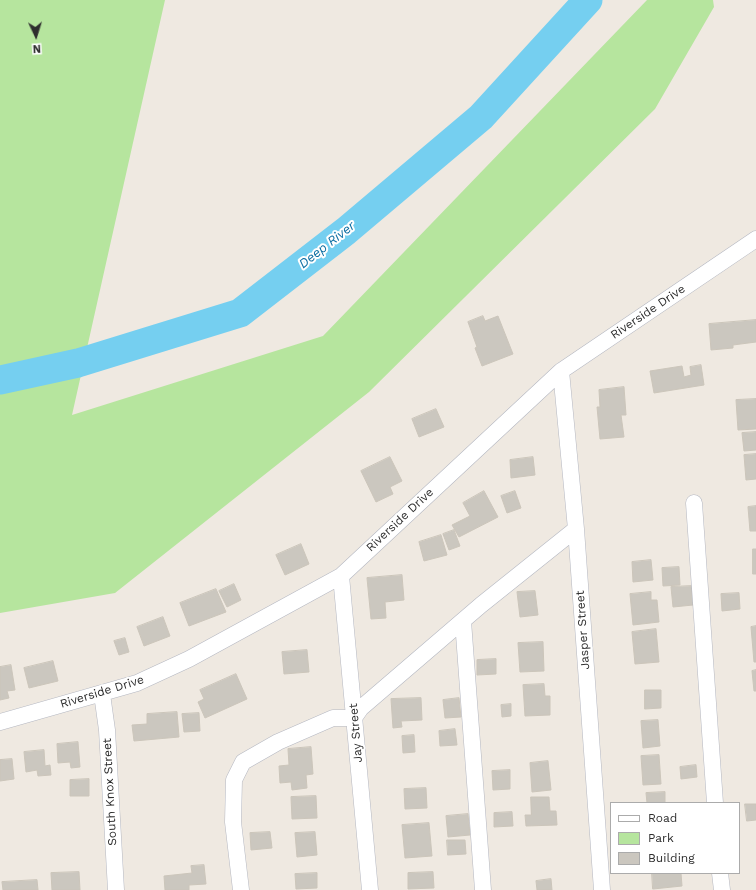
<!DOCTYPE html>
<html>
<head>
<meta charset="utf-8">
<style>
	body { margin:0 }
	#map { position:relative; width:756px; height:890px; overflow:hidden; background:#efe9e1; font-family:"Work Sans",sans-serif }
	canvas { display:block }
	.legend { position:absolute; left:610px; top:802px; width:130px; height:72px; box-sizing:border-box; background:#fff; border:1px solid #ababab; margin:0; padding:5px 7px; list-style:none; font-size:12px; color:#2e2e2e }
	.legend li { display:flex; align-items:center; gap:8px; height:20px }
	.legend b { width:20px; border:1px solid #ababab }
	.north { position:absolute; left:16px; top:16px; width:40px; height:40px; -webkit-text-stroke:3px #fff; paint-order:stroke; rotate:176deg; font-size:11px; font-weight:700; line-height:16px; text-align:center; color:#2e2e2e }
	.north::after { content:''; display:block; margin:auto; width:14px; height:18px; background:#2e2e2e; clip-path:polygon(50% 0,100% 100%,50% 72%,0 100%) }
</style>
</head>
<body>
<div id="map">
<canvas width="756" height="890"></canvas>
<ul class="legend">
<li><b style="height:5px;background:#fff"></b>Road</li>
<li><b style="height:11px;background:#b6e59e"></b>Park</li>
<li><b style="height:11px;background:#cbc7bf"></b>Building</li>
</ul>
<div class="north">N</div>
</div>
<script>
const ctx = document.querySelector('canvas').getContext('2d');
ctx.lineJoin = 'round';
function paint(path, color) { ctx.fillStyle = color; ctx.fill(path, 'evenodd'); }
function stroke(path, color, width, dash) { ctx.strokeStyle = color; ctx.lineWidth = width; ctx.lineCap = dash ? 'butt' : 'round'; ctx.setLineDash(dash || []); ctx.stroke(path); }
function drawText(font, color, halo, rows, align = 'center') {
  ctx.font = font + ' "Work Sans",sans-serif'; ctx.lineWidth = 4; ctx.setLineDash([]); ctx.textBaseline = 'middle'; ctx.strokeStyle = halo; ctx.fillStyle = color; for (const [text, x, y, turn = 0] of rows) {
    ctx.save(); ctx.translate(x, y); ctx.rotate((+turn || 0) * Math.PI / 180); ctx.textAlign = isNaN(turn) ? turn : align; if (halo) ctx.strokeText(text, 0, 0); ctx.fillText(text, 0, 0); ctx.restore();
  }
}
const green = new Path2D(`
	M0 0H165L72 415 323 336 647 0H713L714 7 655 109 369 392 115 593 0 613Z`);
const river = new Path2D(`
	M0 380 78 363 240 313 346 231 481 117 588 0`);
const building = new Path2D(`
	M483 316 485 321 498 316 513 354 482 366 475 348 477 347 468 322Z
	M756 320V342L733 345V348L711 350 709 324Z
	M701 365 704 385 654 393 650 371 682 366 684 377 691 375 690 367Z
	M624 387 626 415H621L624 437 600 439 597 407H600L599 390Z
	M756 399V429L738 430 736 400Z
	M436 409 444 427 419 437 412 419Z
	M756 432V450L744 451 742 433Z
	M756 454V479L746 480 744 455Z
	M390 457 402 481 390 487 393 494 376 502 361 471Z
	M533 457 535 475 511 478 510 460Z
	M484 491 498 517 459 537 452 525 470 516 463 503Z
	M515 491 521 508 507 513 501 496Z
	M756 506V531H750L748 507Z
	M454 530 460 546 449 550 443 534Z
	M441 535 447 555 424 561 419 542Z
	M301 544 309 564 285 575 276 555Z
	M753 549H756V574H753Z
	M651 560 653 580 633 582 632 562Z
	M679 567 680 585 663 586 662 568Z
	M402 575 404 600 385 602 386 618 371 619 367 578Z
	M234 584 241 600 227 607 219 591Z
	M692 586 693 605 673 607 671 587Z
	M216 589 226 612 189 626 180 603Z
	M535 591 538 615 520 617 517 592Z
	M651 592V600H657L659 622 633 625 630 594Z
	M739 593 740 609 722 611 721 594Z
	M163 617 170 636 144 646 137 627Z
	M756 626V662H754L751 627Z
	M656 629 659 662 635 664 632 632Z
	M125 638 129 652 119 655 114 641Z
	M543 642 544 671 520 672 518 643Z
	M307 650 309 672 284 674 282 652Z
	M496 659V674L477 675V660Z
	M53 661 58 681 29 688 24 668Z
	M11 665 15 690 7 691 9 698 0 700V667Z
	M756 670V691H754L752 671Z
	M236 674 247 699 205 718 198 702 204 699 200 690Z
	M544 684 545 696H550V715L525 716 523 685Z
	M645 690H661V708L645 709Z
	M421 698 422 720 401 721 402 727 393 728 391 699Z
	M459 698 461 717 445 718 443 700Z
	M511 704V716L502 717 501 705Z
	M177 712 179 737 134 741 132 725 147 724V714Z
	M199 713 200 731 184 732 182 714Z
	M658 720 660 746 643 748 641 721Z
	M455 729 457 745 440 746 439 731Z
	M414 735 415 752 403 753 402 736Z
	M78 742 80 767 71 768 70 762 58 763 57 744Z
	M311 747 313 774 306 775 307 788 292 790 291 782 280 783 279 766 289 765 288 749Z
	M44 750 45 766 50 765 51 775 38 776 37 770 26 772 24 752Z
	M659 755 661 784 643 785 641 756Z
	M12 759 14 779 0 781V760Z
	M548 761 551 790 532 792 530 763Z
	M696 765 697 777 681 779 680 767Z
	M510 770V789L493 790 492 771Z
	M89 779V796H70V780Z
	M426 788 427 808 405 809 404 789Z
	M665 792V803H647L646 793Z
	M316 796 317 818 292 819 291 797Z
	M531 797H549L550 811H556L557 825 526 826 525 815H531Z
	M745 804H756V820L747 821Z
	M512 812 513 826 494 827V813Z
	M468 814 470 835 448 837 446 816Z
	M429 823 432 856 405 858 402 825Z
	M270 832 272 848 251 850 250 833Z
	M315 832 317 855 297 857 295 833Z
	M447 840H465L466 854 448 855Z
	M204 865 206 884 189 885V890H165L164 876 192 873 191 866Z
	M79 872 80 890H52L51 873Z
	M433 872 434 888 408 889V873Z
	M317 873V888L296 889 295 874Z
	M652 873H681L682 886 653 889Z
	M551 879 552 890H537L536 881Z
	M37 880 38 890H3L2 882Z`);
const minor = new Path2D(`
	M561 371 576 529 602 890
	M694 503 715 803
	M341 576 370 890
	M463 621 483 890
	M102 694 107 730 116 890
	M0 722 137 683 189 659 341 576 561 371 756 239
	M720 873 722 890
	M241 890 233 822 234 780 243 762 278 742 333 718H354L361 708 481 605 576 529`);
const streetNames = [
	["Riverside Drive",648,312,-34],
	["Riverside Drive",400,520,-43],
	["Jasper Street",583,630,-94],
	["Riverside Drive",102,692,-17],
	["Jay Street",356,733,-95],
	["South Knox Street",110,792,-93]
];
const waterNames = [
	["Deep River",327,245,-38]
];
paint(green, '#b6e59e');
stroke(river, '#75cff0', 29);
paint(building, '#cbc7bf');
stroke(building, '#cbc5ba', 1);
stroke(minor, '#b4b7c1', 17);
stroke(minor, '#fff', 16);
drawText('12px', '#2e2e2e', '#fff', streetNames);
drawText('italic 13px', '#0d6fa3', '#fff', waterNames);
</script>
</body>
</html>
